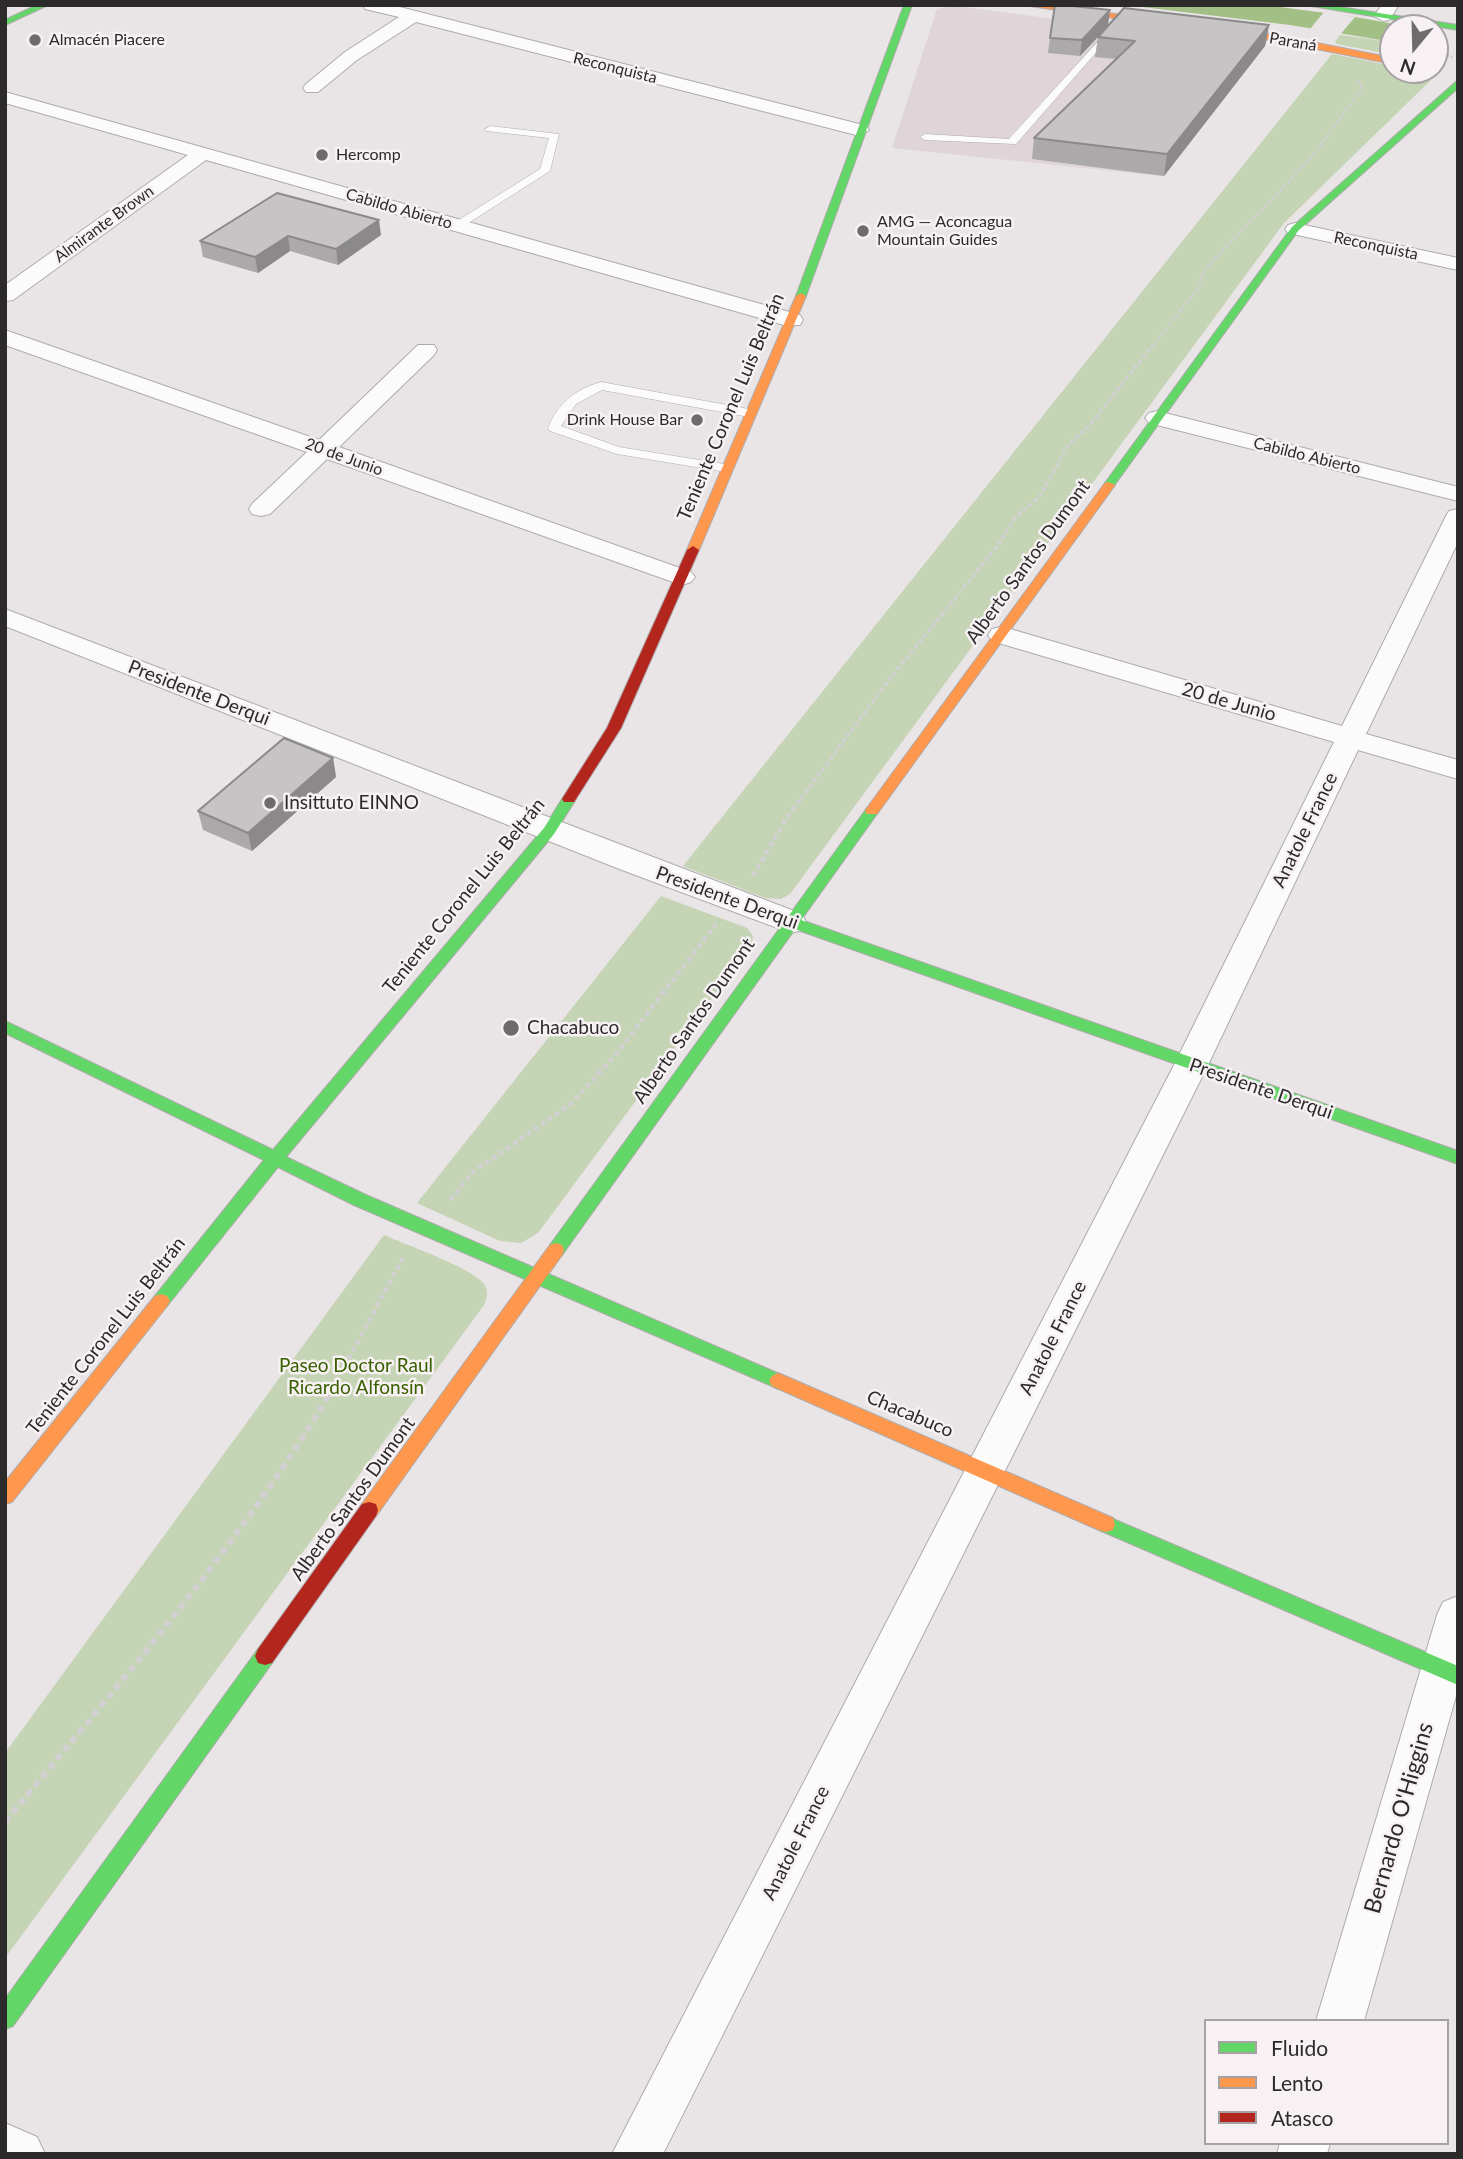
<!DOCTYPE html>
<html>
<head>
<meta charset="utf-8">
<style>
	body { margin:0 }
	#map { position:relative; width:1463px; height:2159px; overflow:hidden; background:#e9e4e6; font-family:Lato,sans-serif }
	canvas { display:block }
	.frame { position:absolute; inset:0; border:7px solid #2c2a2a; pointer-events:none }
	.legend { position:absolute; left:1204px; top:2019px; width:245px; height:126px; box-sizing:border-box; background:#f7f1f3; border:2px solid #a6a1a3; margin:0; padding:9px 12px; list-style:none; font-size:21px; color:#2c2a2a }
	.legend li { display:flex; align-items:center; gap:14px; height:35px }
	.legend b { width:35px; border:2px solid #a6a1a3 }
	.north { position:absolute; left:1379px; top:14px; width:70px; height:70px; box-sizing:border-box; background:#f7f1f3; border:2px solid #a6a1a3; border-radius:50%; rotate:199deg; font-size:19px; font-weight:700; line-height:28px; text-align:center; color:#2c2a2a }
	.north::after { content:''; display:block; margin:auto; width:24px; height:32px; background:#6e6b6c; clip-path:polygon(50% 0,100% 100%,50% 72%,0 100%) }
</style>
</head>
<body>
<div id="map">
<canvas width="1463" height="2159"></canvas>
<div class="frame"></div>
<ul class="legend">
<li><b style="height:9px;background:#63d668"></b>Fluido</li>
<li><b style="height:9px;background:#ff974d"></b>Lento</li>
<li><b style="height:9px;background:#b3261e"></b>Atasco</li>
</ul>
<div class="north">N</div>
</div>
<script>
const ctx = document.querySelector('canvas').getContext('2d');
ctx.lineJoin = 'round';
function paint(path, color) { ctx.fillStyle = color; ctx.fill(path, 'evenodd'); }
function stroke(path, color, width, dash) { ctx.strokeStyle = color; ctx.lineWidth = width; ctx.lineCap = dash ? 'butt' : 'round'; ctx.setLineDash(dash || []); ctx.stroke(path); }
function drawText(font, color, halo, rows, align = 'center') {
  ctx.font = font + ' Lato,sans-serif'; ctx.lineWidth = 5; ctx.setLineDash([]); ctx.textBaseline = 'middle'; ctx.strokeStyle = halo; ctx.fillStyle = color; for (const [text, x, y, turn = 0] of rows) {
    ctx.save(); ctx.translate(x, y); ctx.rotate((+turn || 0) * Math.PI / 180); ctx.textAlign = isNaN(turn) ? turn : align; if (halo) ctx.strokeText(text, 0, 0); ctx.fillText(text, 0, 0); ctx.restore();
  }
}
const built = new Path2D(`
	M955 6 1263 46 1161 176 892 148 937 9Z`);
const green = new Path2D(`
	M1340 35 1393 42V55L1337 44 1335 42Z
	M1332 54 1393 66V70H1412L1429 75 1431 80 1284 223 790 894 781 899 765 898 683 866Z
	M661 896 747 928 753 936 752 944 538 1233 521 1243 500 1241 417 1203Z
	M384 1235C406 1245 471 1267 484 1284 489 1291 487 1298 484 1305L5 1958V1753Z`);
const water = new Path2D(`
	M1126 5H1265L1355 17 1417 28H1393V42L1290 25Z`);
const pier = new Path2D(`
	M1324 12 1355 17 1340 35 1310 29Z`);
const pathFar3 = new Path2D(`
	M1435 54 1453 57
	M1152 347 1199 287 1203 271 1310 159 1362 89 1359 80`);
const pathFar2 = new Path2D(`
	M801 799 885 685 998 545 1015 518 1040 496 1069 444 1089 426 1153 345`);
const pathFar1 = new Path2D(`
	M753 876 786 819 802 797
	M450 1200 473 1172 571 1104 617 1053 716 924
	M332 1389 404 1256`);
const path = new Path2D(`
	M5 1822C121 1681 240 1545 333 1388`);
const lane = new Path2D(`
	M1111 27 1116 30 1114 32 1016 144 925 140 920 137 925 134 1009 139Z
	M490 126 559 134 550 171 462 227H454V223L540 169 549 138 486 131 485 129Z
	M601 382 749 409 755 413 749 417 602 390 576 404 561 426 619 447 730 465V471L726 472 617 454 550 431 548 428C558 403 576 389 601 382Z`);
const street = new Path2D(`
	M363 5H392L867 126 869 130 860 136 416 22 357 60 318 92H306L303 88 306 84 345 52 399 17 365 9Z
	M1382 5H1399L1389 20 1383 21 1374 16Z
	M5 92 800 315 803 320 800 325H784L206 160 13 300 5 301V285L188 155 5 103Z
	M1295 223 1458 258V270L1288 233 1285 229 1288 225Z
	M5 330 319 440 418 345H434L437 350 434 355 339 447 691 572 695 577 691 582 682 585 673 582 327 459 270 514 261 516 252 514 249 509 252 504 307 452 5 345Z
	M1157 411 1458 487V501L1149 423 1145 418 1149 413Z
	M1458 509V542L1366 734 1458 760V779L1358 750 1208 1065 663 2154H612L1174 1065 1334 742 992 641 988 635 992 629 1001 627 1010 629 1342 726 1446 516 1449 511Z
	M5 609 802 914 806 922 802 930 791 933 622 870 5 626Z
	M1458 1596V1689L1364 2021H1316L1437 1615 1443 1602Z
	M5 2123 37 2137 45 2154H5Z
	M1280 2143H1330L1327 2154H1277Z`);
const fast = new Path2D(`
	M37 5H48L5 25V20Z
	M904 5H912L806 296 797 298 796 296Z
	M1305 5H1326L1458 25V30Z
	M1458 80V88L1298 231 1113 487H1105V483L1292 227Z
	M569 795 576 799 554 834 286 1157 366 1195 784 1376 787 1381 784 1386 778 1389 772 1386 354 1205 278 1167 167 1306 161 1308 155 1306 152 1301 155 1296 264 1160 5 1033V1021L273 1150 544 828 564 796Z
	M872 806 879 811 801 920 1458 1151V1164L795 929 562 1255 556 1257 550 1255 548 1250 550 1245 867 808Z
	M1106 1516 1458 1666V1685L1099 1530 1097 1524 1099 1518Z
	M265 1647 272 1649 275 1656 272 1663 13 2026 5 2029V1999L258 1649Z`);
const slow = new Path2D(`
	M1023 5H1047L1281 36 1393 58V64L1281 42Z
	M801 293 806 296 699 550 693 554 689 553 687 550 796 296Z
	M1109 482 1115 485 877 814H867L865 811 867 808 1105 483Z
	M556 1243 562 1245 564 1250 562 1255 376 1516 369 1518 362 1516 360 1510 362 1504 550 1245Z
	M161 1294 167 1296 170 1301 167 1306 12 1502 5 1504V1482L155 1296Z
	M778 1373 1113 1518 1115 1524 1113 1530 1106 1532 1099 1530 772 1386 769 1381 772 1376Z`);
const jam = new Path2D(`
	M693 546 699 550 621 728 574 802H564L562 799 607 728 687 550Z
	M369 1502 376 1504 378 1510 376 1516 272 1663 265 1665 258 1663 255 1656 258 1649 362 1504Z`);
const wall = new Path2D(`
	M1269 25 1265 46 1164 176 1032 159 1034 138 1116 59 1095 57 1098 37 1102 33 1080 56 1048 53 1050 38 1108 26Z
	M277 193 381 235 338 265 290 251 258 273 203 257 200 241Z
	M333 758 336 777 252 851 203 830 198 811Z`);
const shadedWall = new Path2D(`
	M1110 10 1108 26 1080 56 1082 40Z
	M1269 25 1265 46 1164 176 1167 154Z
	M379 220 381 235 338 265 336 249Z
	M288 236 290 251 258 273 255 257Z
	M333 758 336 777 252 851 248 833Z`);
const building = new Path2D(`
	M1055 5H1063L1110 10 1082 40 1050 38Z
	M1124 8 1269 25 1167 154 1034 138 1135 41 1098 37Z
	M277 193 379 220 336 249 288 236 255 257 200 241Z
	M284 738 333 758 248 833 198 811Z`);
const markers = [
	[35,40,7,"#6e6b6c"],
	[322,155,7,"#6e6b6c"],
	[863,231,7,"#6e6b6c"],
	[697,420,7,"#6e6b6c"],
	[270,803,7,"#6e6b6c"],
	[511,1028,9,"#6e6b6c"]
];
const farPoinames = [
	["Almacén Piacere",49,40],
	["Hercomp",336,155],
	["AMG — Aconcagua",877,222],
	["Mountain Guides",877,240],
	["Drink House Bar",683,420,"right"]
];
const farStreetnames = [
	["Paraná",1293,42,10],
	["Reconquista",615,68,14],
	["Cabildo Abierto",399,209,16],
	["Almirante Brown",104,224,-36],
	["Reconquista",1376,246,12],
	["Cabildo Abierto",1307,456,14],
	["20 de Junio",344,457,20]
];
const streetNames = [
	["Teniente Coronel Luis Beltrán",731,407,-67],
	["Alberto Santos Dumont",1028,562,-54],
	["Presidente Derqui",199,693,21],
	["20 de Junio",1229,702,16],
	["Anatole France",1305,830,-64],
	["Teniente Coronel Luis Beltrán",464,896,-51],
	["Presidente Derqui",727,898,20],
	["Alberto Santos Dumont",694,1021,-55],
	["Presidente Derqui",1261,1089,19],
	["Teniente Coronel Luis Beltrán",106,1336,-52],
	["Anatole France",1053,1338,-63],
	["Chacabuco",910,1414,23],
	["Alberto Santos Dumont",353,1499,-54],
	["Anatole France",796,1843,-63]
];
const poiNames = [
	["Insittuto EINNO",284,803],
	["Chacabuco",527,1028]
];
const parkNames = [
	["Paseo Doctor Raul",356,1366],
	["Ricardo Alfonsín",356,1388]
];
const nearStreetnames = [
	["Bernardo O'Higgins",1399,1818,-74]
];
paint(built, '#dfd4d8');
paint(green, '#c4d4b4');
paint(water, '#a2c086');
paint(pier, '#e9e4e6');
stroke(lane, '#afabac', 1);
stroke(street, '#afabac', 2);
stroke(fast, '#afabac', 2);
stroke(slow, '#afabac', 2);
stroke(jam, '#afabac', 2);
stroke(pathFar3, '#d2d0d1', 2.5, [3.5, 2]);
stroke(pathFar2, '#d2d0d1', 3.5, [4.5, 2.5]);
stroke(pathFar1, '#d2d0d1', 4.5, [5, 3.5]);
stroke(path, '#d2d0d1', 6, [7, 4.5]);
paint(lane, '#fcfbfb');
paint(street, '#fcfbfb');
paint(fast, '#63d668');
paint(slow, '#ff974d');
paint(jam, '#b3261e');
paint(wall, '#aba9a9');
paint(shadedWall, '#8b898a');
paint(building, '#c7c4c5');
stroke(building, '#8b898a', 2);
for (const [x, y, r, color] of markers) { const dot = new Path2D(); dot.arc(x, y, r, 0, 2 * Math.PI); ctx.fillStyle = color; ctx.fill(dot); stroke(dot, '#f7f1f3', 2.5); }
drawText('16px', '#2c2a2a', '#f7f1f3', farPoinames, 'left');
drawText('16px', '#2c2a2a', '#f7f1f3', farStreetnames);
drawText('19px', '#2c2a2a', '#f7f1f3', streetNames);
drawText('19px', '#2c2a2a', '#f7f1f3', poiNames, 'left');
drawText('19px', '#386001', '#f7f1f3', parkNames);
drawText('23px', '#2c2a2a', '#f7f1f3', nearStreetnames);
</script>
</body>
</html>
